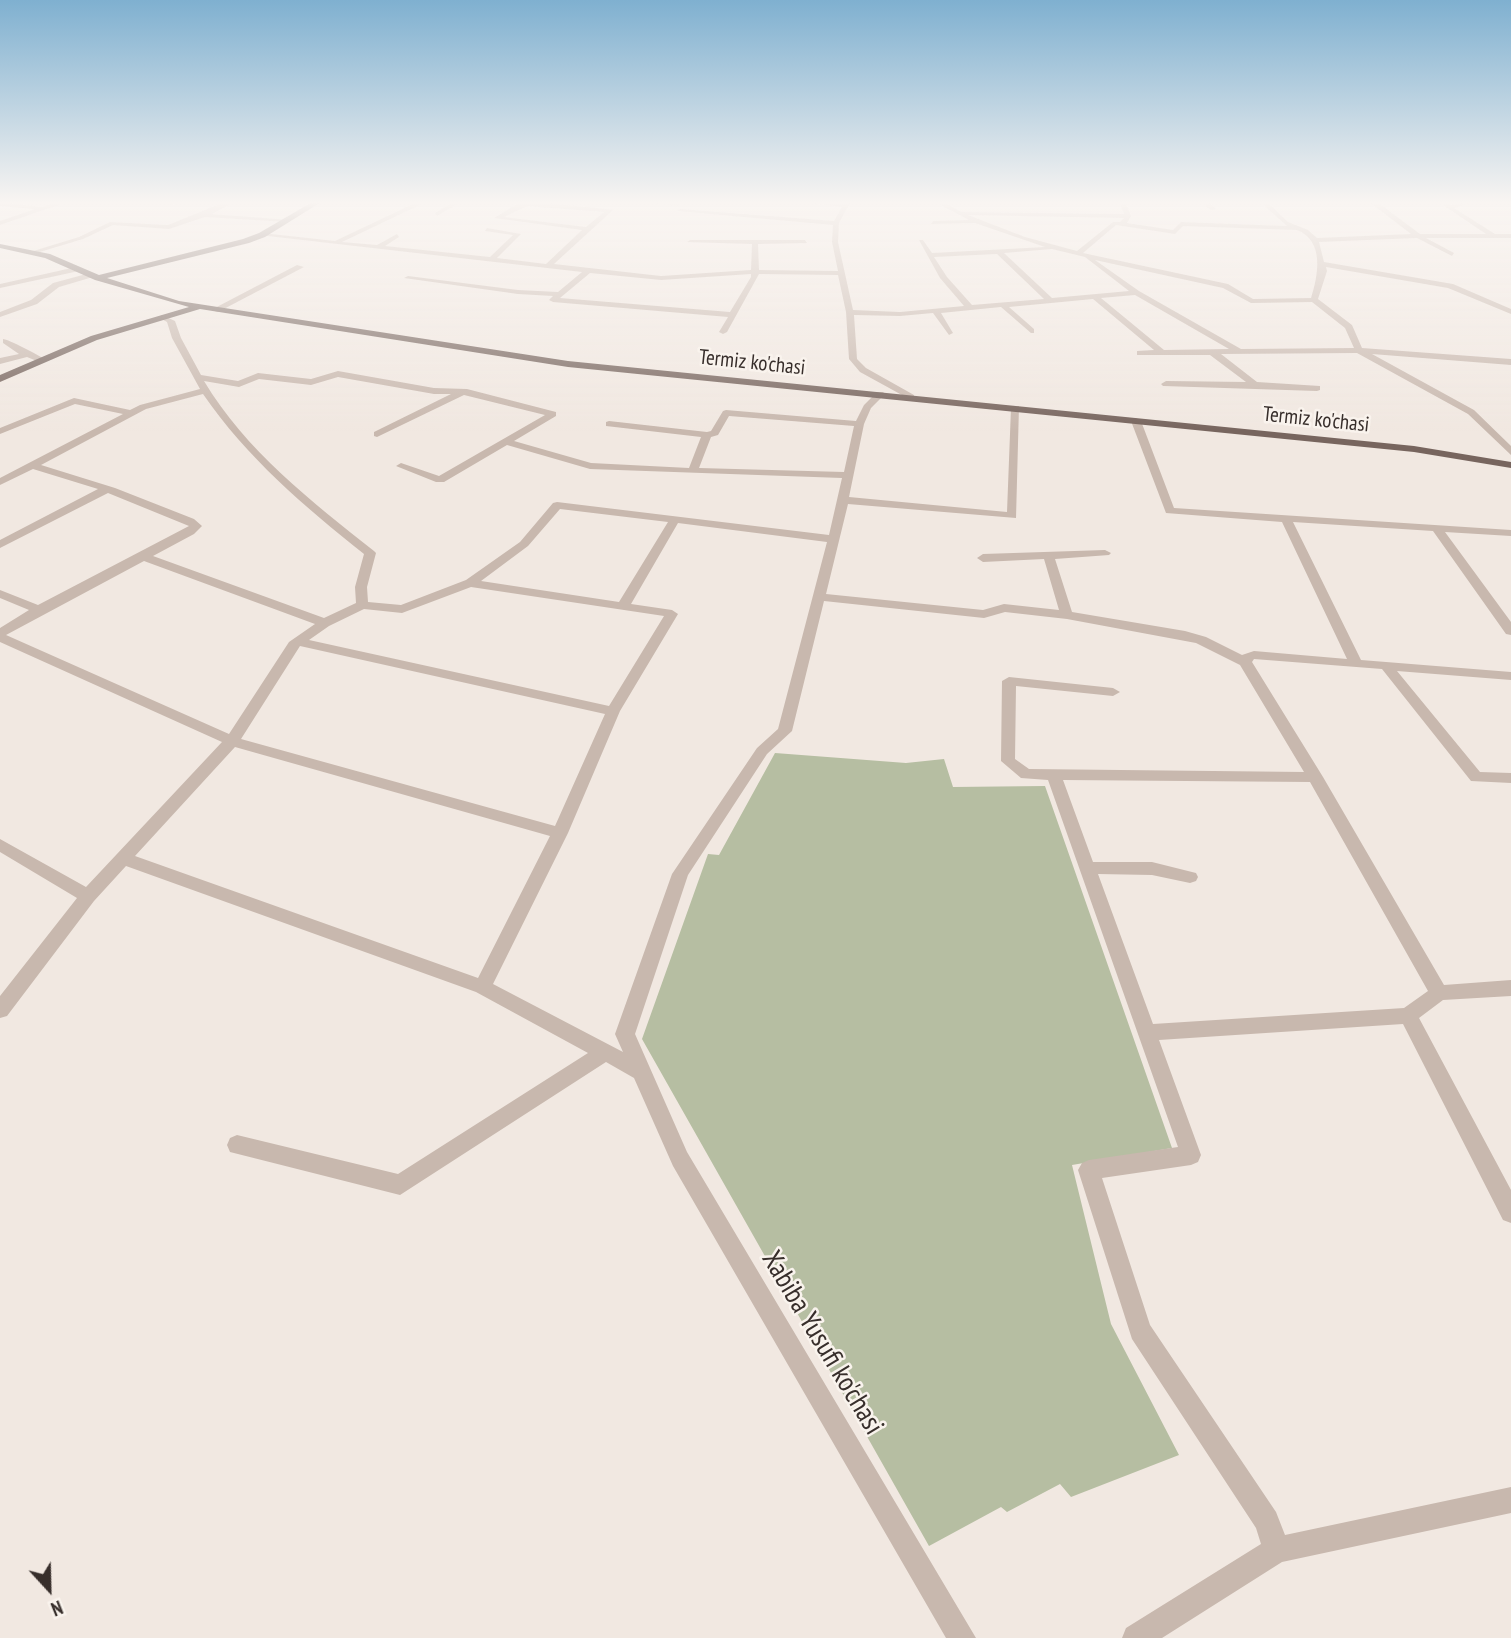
<!DOCTYPE html>
<html>
<head>
<meta charset="utf-8">
<style>
	body { margin:0 }
	#map { position:relative; width:1511px; height:1638px; overflow:hidden; background:#f1e8e1; font-family:"PT Sans Narrow",sans-serif }
	canvas { display:block }
	.north { position:absolute; left:14px; top:1554px; width:70px; height:70px; -webkit-text-stroke:5px #f9f3ed; paint-order:stroke; rotate:158deg; font-size:19px; font-weight:700; line-height:28px; text-align:center; color:#372e2b }
	.north::after { content:''; display:block; margin:auto; width:24px; height:32px; background:#372e2b; clip-path:polygon(50% 0,100% 100%,50% 72%,0 100%) }
</style>
</head>
<body>
<div id="map">
<canvas width="1511" height="1638"></canvas>
<div class="north">N</div>
</div>
<script>
const ctx = document.querySelector('canvas').getContext('2d');
ctx.lineJoin = 'round';
function paint(path, color) { ctx.fillStyle = color; ctx.fill(path, 'evenodd'); }
function drawText(font, color, halo, rows, align = 'center') {
  ctx.font = font + ' "PT Sans Narrow",sans-serif'; ctx.lineWidth = 5; ctx.setLineDash([]); ctx.textBaseline = 'middle'; ctx.strokeStyle = halo; ctx.fillStyle = color; for (const [text, x, y, turn = 0] of rows) {
    ctx.save(); ctx.translate(x, y); ctx.rotate((+turn || 0) * Math.PI / 180); ctx.textAlign = isNaN(turn) ? turn : align; if (halo) ctx.strokeText(text, 0, 0); ctx.fillText(text, 0, 0); ctx.restore();
  }
}
const green = new Path2D(`
	M775 753 906 763 944 759 953 787 1045 786 1172 1148 1072 1165 1111 1324 1179 1455 1071 1497 1060 1484 1007 1512 1001 1507 929 1546 642 1039 708 854 719 855Z`);
const minor = new Path2D(`
	M59 201H70L0 225V221L35 209 0 206V202L42 207Z
	M173 201H182L169 206Z
	M227 201H236L212 214 290 220 287 222 205 217 169 229 113 225 83 239 33 254 30 252 79 237 110 222 168 225Z
	M419 201H428L342 242 377 245 397 234 399 237 385 246 490 257 513 235 485 231 487 228 521 234 497 258 546 264 582 230 494 218 522 201H530L613 210 554 264 661 276 751 270 752 244 687 242 690 240H805L807 243 758 244 759 270 838 271 832 242 833 225 677 211 680 209 834 221 842 207 793 201H851L839 223 838 242 853 310 900 312 964 306 940 278 919 240H923L932 253 1045 247 975 223 931 224 933 221 969 220 933 201H942L961 212 1124 214 1119 201H1125L1131 216 1127 223 1173 230 1181 222 1287 226 1259 201H1266L1288 222 1308 230 1317 238 1411 234 1368 201H1376L1420 234H1486L1437 201 1450 205 1477 201 1454 208 1495 234H1511V238H1426L1454 253 1452 256 1417 238 1319 242 1324 262 1453 284 1511 309V314L1448 288 1326 267 1327 271 1318 299 1352 325 1362 348 1511 359V365L1372 354 1474 410 1511 446V455L1468 414 1357 353 1221 354 1257 382 1320 386V390L1317 391 1163 386 1161 384 1166 381 1246 382 1210 355H1137V351L1154 350 1093 299 1009 307 1034 329V333H1031L1001 307 941 313 953 333 949 335 933 313 900 316 854 315 857 359 866 368 914 395V399L911 400 860 372 849 359 846 312 838 275 759 274 727 332 723 334 719 332 728 317 553 302 549 300 553 296 518 294 404 278 408 276 518 290 558 292 582 272 259 235 262 233 335 241ZM527 206 604 212 586 227 504 217ZM968 215 1124 218 1120 222H1113L1077 251 1025 237ZM1116 225 1175 234 1183 226 1297 230C1325 241 1318 276 1311 298L1253 299 1228 284 1083 253ZM1052 249 1085 257 1129 291 1052 298 1004 253ZM997 254 1044 299 972 305 947 277 934 257ZM1095 260 1223 288 1251 303 1312 302 1345 328 1354 348 1241 349 1139 291ZM590 273 661 280 751 274V277L730 312 560 298ZM1135 295 1229 349 1164 350 1101 298Z
	M439 201H457L459 203 437 216 435 213 450 204Z
	M633 201H685L678 206Z
	M1199 201H1207L1216 209 1211 210Z
	M297 265 304 267 218 312 211 310Z
	M76 267 79 271 0 288V284Z
	M90 273 93 277 59 287 37 304 0 317V312L31 300 53 283Z
	M162 315 175 321 181 338 201 375 238 381 258 373 311 379 338 371 434 388 467 389 556 412V416L514 441 591 463 689 468 701 437 606 426V422L609 421 707 432 711 431 723 411 726 410 856 421 864 405 877 392H883L885 394 871 408 864 424 849 497 1007 512 1011 408 1019 406 1016 518 848 504 826 594 983 610 1004 604 1059 610 1044 559 983 562 977 558 983 554 1105 550 1111 553 1109 555 1055 559 1072 612 1185 631 1206 637 1242 655 1254 651 1347 659 1282 522 1166 513 1131 421 1136 418 1141 421 1174 508 1511 530V536L1445 532 1511 622V635L1506 634 1433 531 1293 522 1361 660 1511 672V680L1397 671 1480 772 1511 773V783L1471 781 1382 669 1254 659 1252 662 1323 777 1444 985 1511 980V996L1443 1000 1419 1018 1511 1190V1223L1503 1220 1403 1024 1159 1040 1201 1155 1198 1162 1191 1165 1102 1178 1150 1325 1276 1512 1285 1535 1511 1487V1513L1282 1562 1162 1638H1122L1126 1628 1261 1544 1256 1528 1132 1339 1078 1170 1082 1163 1089 1160 1178 1147 1048 780 1021 778 1001 761 1002 681 1009 677 1113 688 1120 692 1113 696 1016 686 1015 759 1029 769 1304 772 1240 665 1196 643 1067 619 1005 612 984 618 824 601 792 731 767 754 688 875 635 1034 687 1152 976 1638H946L673 1166 634 1078 606 1062 400 1195 230 1152 227 1145 230 1138 237 1135 398 1174 588 1053 476 992 126 866 94 901 7 1016 0 1018V996L77 898 0 852V839L86 887 222 742 0 642V628L29 610 0 598V590L38 605 189 526 108 493 0 548V540L98 489 33 469 0 485V478L123 414 75 404 0 434V428L74 398 130 410 140 405 200 389 172 338 167 322 158 317ZM338 377 434 394H451L374 432V436L377 437 464 395 545 415 439 476 401 463 396 466 436 482H444L507 445 590 469 842 478 829 535 557 502 553 503 520 542 466 580 401 605 368 602 367 587 376 553 374 551C312 502 245 450 204 381L239 387 259 379 311 385ZM203 394C247 458 304 506 364 554L355 587 356 603 324 618 153 556 194 534 202 526 194 519 115 488 41 465 146 409ZM729 416 854 426 844 472 699 468 711 437 718 435ZM560 509 668 522 619 602 481 581 528 546ZM678 523 827 542 778 729 757 748 672 874 615 1034 623 1052 493 984 568 833 620 711 678 614 672 610 631 604ZM144 561 315 624 289 642 229 734 6 635ZM471 587 664 616 609 706 309 640 329 626 364 609 402 613ZM300 646 605 714 555 826 241 739ZM235 747 550 836 478 978 135 856ZM1063 780 1310 782 1428 991 1404 1008 1153 1024 1098 874 1152 875 1190 883 1196 881 1198 877 1196 873 1152 862H1093Z
	M3 339C8 339 40 356 46 360L42 363 27 357 0 364V358L19 354 3 343Z`);
const major = new Path2D(`
	M314 201H323L265 237 249 243 107 278 179 301 568 361 1414 446 1511 462V468L1414 452 568 367 200 309 97 340 0 382V375L91 336 189 307 95 280 45 258 0 248V244L50 254 99 275 243 239 259 233Z`);
const farStreetnames = [
	["Termiz ko'chasi",752,363,6],
	["Termiz ko'chasi",1316,420,6]
];
const nearStreetnames = [
	["Xabiba Yusufi ko'chasi",822,1343,59]
];
paint(green, '#b6bea2');
paint(minor, '#c8b8ae');
paint(major, '#77655e');
const sky = ctx.createLinearGradient(0, 0, 0, 431);
sky.addColorStop(0, '#7fb0d0');
sky.addColorStop(0.47, '#f9f5f2');
sky.addColorStop(1, '#f9f5f200');
ctx.fillStyle = sky;
ctx.fillRect(0, 0, 1511, 431);
drawText('21px', '#372e2b', '#f9f3ed', farStreetnames);
drawText('28px', '#372e2b', '#f9f3ed', nearStreetnames);
</script>
</body>
</html>
